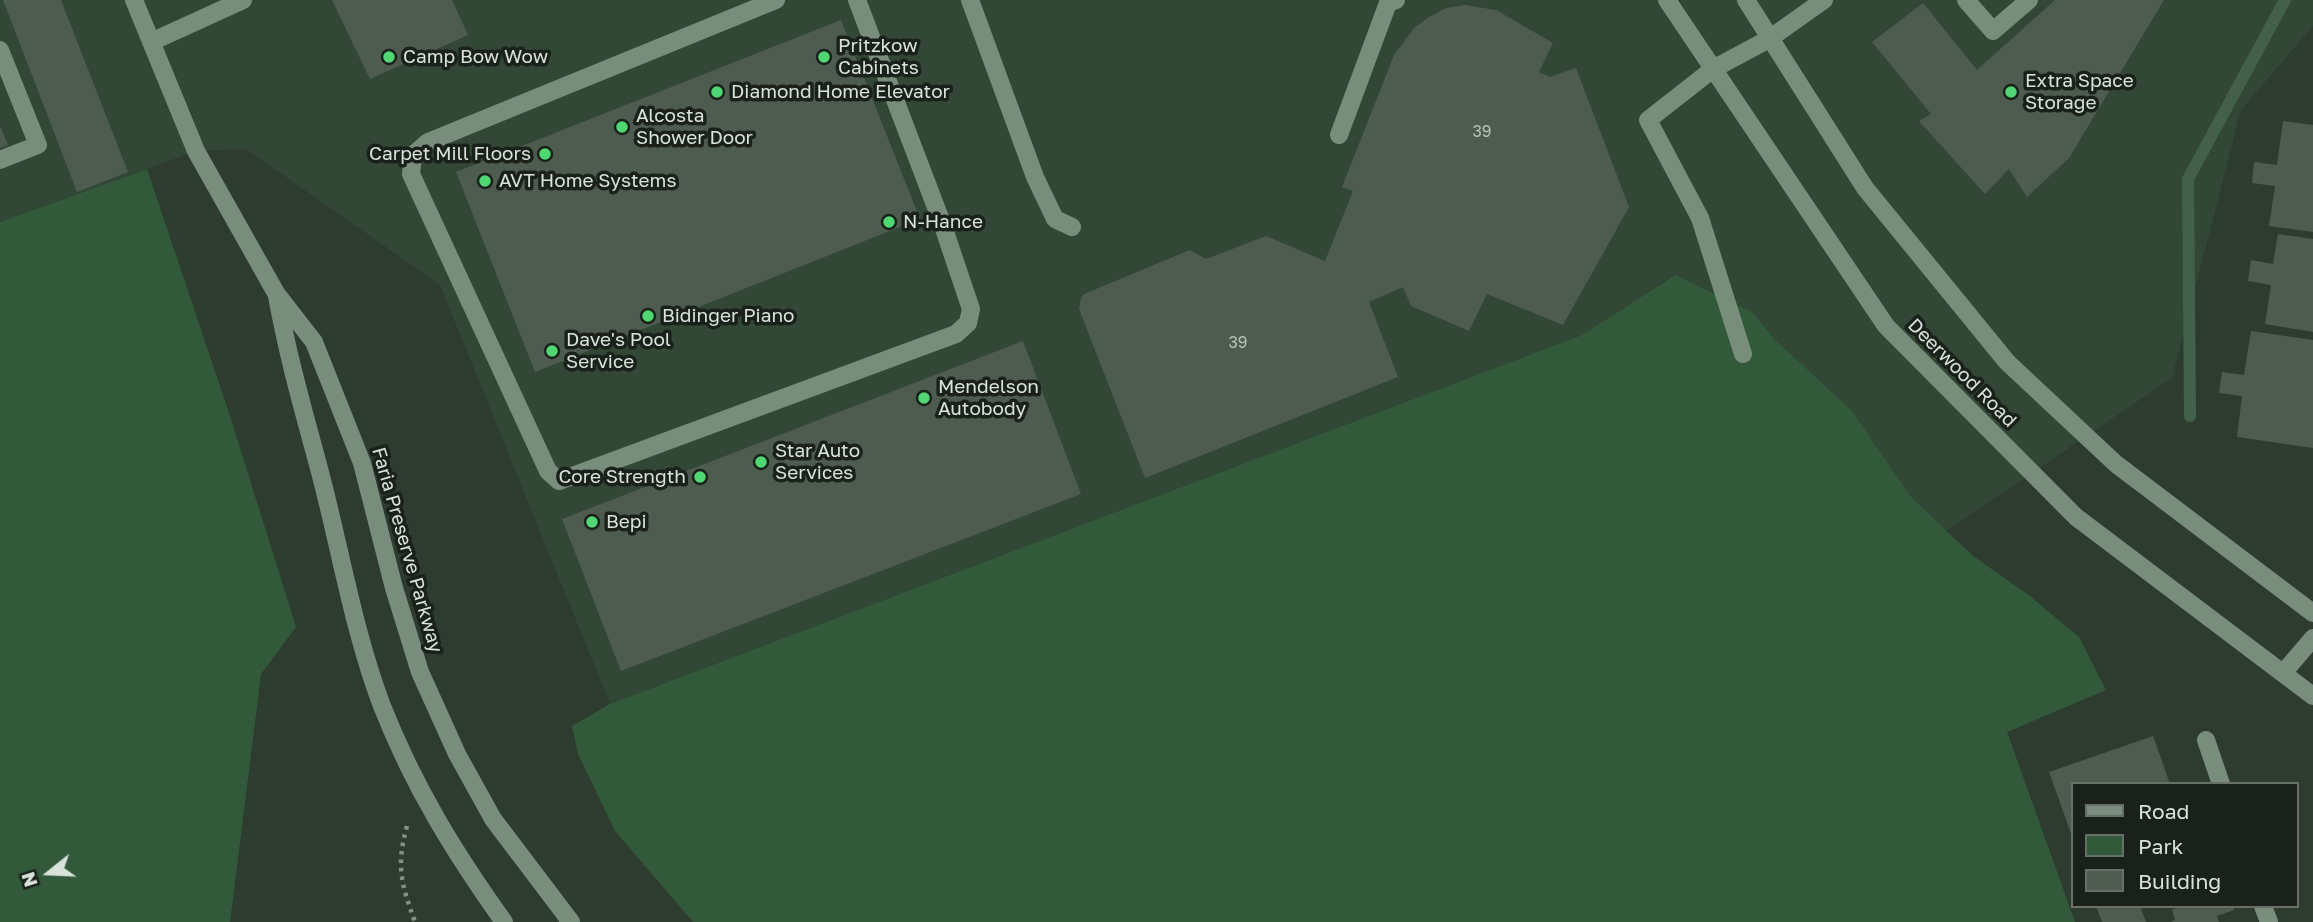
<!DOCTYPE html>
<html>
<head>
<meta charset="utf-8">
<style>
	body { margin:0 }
	#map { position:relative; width:2313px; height:922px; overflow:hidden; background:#2d3c2f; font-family:"Golos Text",sans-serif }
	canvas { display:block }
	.legend { position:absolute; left:2071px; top:782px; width:228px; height:126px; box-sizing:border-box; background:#1a211b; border:2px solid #676f68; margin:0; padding:9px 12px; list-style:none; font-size:21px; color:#dae3db }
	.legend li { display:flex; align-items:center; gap:14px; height:35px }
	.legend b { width:35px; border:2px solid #676f68 }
	.north { position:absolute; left:14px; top:838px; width:70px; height:70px; -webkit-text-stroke:5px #1a211b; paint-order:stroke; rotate:252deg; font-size:19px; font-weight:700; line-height:28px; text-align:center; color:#dae3db }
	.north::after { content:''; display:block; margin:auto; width:24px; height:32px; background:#dae3db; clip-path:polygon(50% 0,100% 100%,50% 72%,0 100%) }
</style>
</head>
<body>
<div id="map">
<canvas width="2313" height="922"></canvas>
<ul class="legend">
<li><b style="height:9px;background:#788d7b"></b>Road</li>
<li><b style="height:19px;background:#325a3a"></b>Park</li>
<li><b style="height:19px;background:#4d5c4f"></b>Building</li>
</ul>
<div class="north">N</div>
</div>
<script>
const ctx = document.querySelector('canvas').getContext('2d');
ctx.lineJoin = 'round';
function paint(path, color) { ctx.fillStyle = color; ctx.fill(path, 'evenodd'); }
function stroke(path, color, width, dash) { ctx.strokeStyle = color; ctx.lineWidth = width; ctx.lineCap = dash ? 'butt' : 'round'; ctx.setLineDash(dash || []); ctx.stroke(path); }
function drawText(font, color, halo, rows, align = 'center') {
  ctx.font = font + ' "Golos Text",sans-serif'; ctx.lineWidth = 7; ctx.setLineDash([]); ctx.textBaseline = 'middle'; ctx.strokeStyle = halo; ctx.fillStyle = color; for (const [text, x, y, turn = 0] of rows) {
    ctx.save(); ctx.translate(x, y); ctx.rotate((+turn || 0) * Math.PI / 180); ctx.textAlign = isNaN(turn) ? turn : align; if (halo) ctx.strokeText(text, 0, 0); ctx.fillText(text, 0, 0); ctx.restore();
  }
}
const built = new Path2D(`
	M0 0H2313V26L2241 110 2172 378 1936 538 1674 275 1582 335 610 704 440 285 246 149 196 151 0 222Z`);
const green = new Path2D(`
	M147 169 230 416 296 627 261 674 230 922H0V222Z
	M1675 275 1752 312 1775 340 1852 411 1910 496 1973 556 2030 596 2079 637 2106 690 2007 732 2075 922H693L615 831 578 754 572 726 610 704 1582 335Z`);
const stream = new Path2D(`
	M2190 416 2188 179 2285 0`);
const building = new Path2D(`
	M3 0H61L128 172 77 192Z
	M332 0H452L468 35 370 79Z
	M2055 0H2164L2069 158 2027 197 2009 169 1985 194 1919 121 1931 114 1872 42 1923 3 1977 70Z
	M1465 5 1496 10 1553 43 1539 72 1550 77 1576 68 1629 207 1563 325 1487 294 1469 331 1411 306 1403 287 1369 302 1398 377 1145 478 1079 309 1081 298 1084 294 1190 250 1206 259 1266 236 1325 261 1353 191 1342 187 1394 55 1414 28 1429 17 1446 8Z
	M841 20 920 219 535 372 456 172Z
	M2283 121 2313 125V232L2269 226 2275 186 2252 183 2254 162 2277 165Z
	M0 126 8 145 0 148Z
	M2278 234 2313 239V332L2265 324 2271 285 2248 281 2251 260 2273 264Z
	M2251 331 2313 340V448L2237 437 2242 396 2219 393 2222 372 2244 375Z
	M1023 341 1081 494 621 671 562 519Z
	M2153 736 2170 784H2073V839L2049 772Z
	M2096 906H2140L2146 922H2102Z
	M2180 906H2233L2234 910 2217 916 2219 922H2170L2175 920 2172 910Z`);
const path = new Path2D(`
	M407 826C396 865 401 884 415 922`);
const minor = new Path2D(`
	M134 0 196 151 276 293 314 342 362 463 394 588 420 672 457 754 493 819 571 922
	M776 0 428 142 413 155 411 174 548 471 559 481 956 334 968 323 971 309 942 223 857 0
	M970 0 1035 177 1055 219 1072 227
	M1667 0 1886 326 2076 517 2313 696
	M1746 0 1865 188 2007 362 2116 464 2313 613
	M1966 0 1993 31 2029 0
	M151 42 243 0
	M0 50 38 145 0 160
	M1339 135 1388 3 1396 0
	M277 296C288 358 305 416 321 476 341 553 354 632 382 706 414 787 454 852 504 922
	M1743 354 1700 218 1648 120 1713 69 1769 39 1824 0
	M2284 672 2313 638
	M2206 740 2221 784
	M2263 906 2269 922`);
const markers = [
	[389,57,7,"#51d674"],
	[824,57,7,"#51d674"],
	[717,92,7,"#51d674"],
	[2011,92,7,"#51d674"],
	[622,127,7,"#51d674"],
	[545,154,7,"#51d674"],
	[485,181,7,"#51d674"],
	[889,222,7,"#51d674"],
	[648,316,7,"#51d674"],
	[552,351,7,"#51d674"],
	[924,398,7,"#51d674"],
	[761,462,7,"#51d674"],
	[700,477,7,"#51d674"],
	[592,522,7,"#51d674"]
];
const numberNames = [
	["39",1482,132],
	["39",1238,343]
];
const poiNames = [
	["Pritzkow",838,46],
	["Cabinets",838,68],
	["Camp Bow Wow",403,57],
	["Extra Space",2025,81],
	["Storage",2025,103],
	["Diamond Home Elevator",731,92],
	["Alcosta",636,116],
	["Shower Door",636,138],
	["Carpet Mill Floors",531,154,"right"],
	["AVT Home Systems",499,181],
	["N-Hance",903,222],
	["Bidinger Piano",662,316],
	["Dave's Pool",566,340],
	["Service",566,362],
	["Mendelson",938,387],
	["Autobody",938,409],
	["Star Auto",775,451],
	["Services",775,473],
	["Core Strength",686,477,"right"],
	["Bepi",606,522]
];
const streetNames = [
	["Deerwood Road",1962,373,45],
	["Faria Preserve Parkway",407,550,74]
];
paint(built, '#324736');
paint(green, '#325a3a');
stroke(stream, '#43604b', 12);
paint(building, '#4d5c4f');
stroke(path, '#849086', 4.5, [3.5, 5]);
stroke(minor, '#788d7b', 18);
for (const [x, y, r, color] of markers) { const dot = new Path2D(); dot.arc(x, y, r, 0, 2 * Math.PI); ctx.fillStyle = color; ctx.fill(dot); stroke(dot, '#1a211b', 2.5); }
drawText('16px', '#b7c1b8', null, numberNames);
drawText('19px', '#dae3db', '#1a211b', poiNames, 'left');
drawText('19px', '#dae3db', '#1a211b', streetNames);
</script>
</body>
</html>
